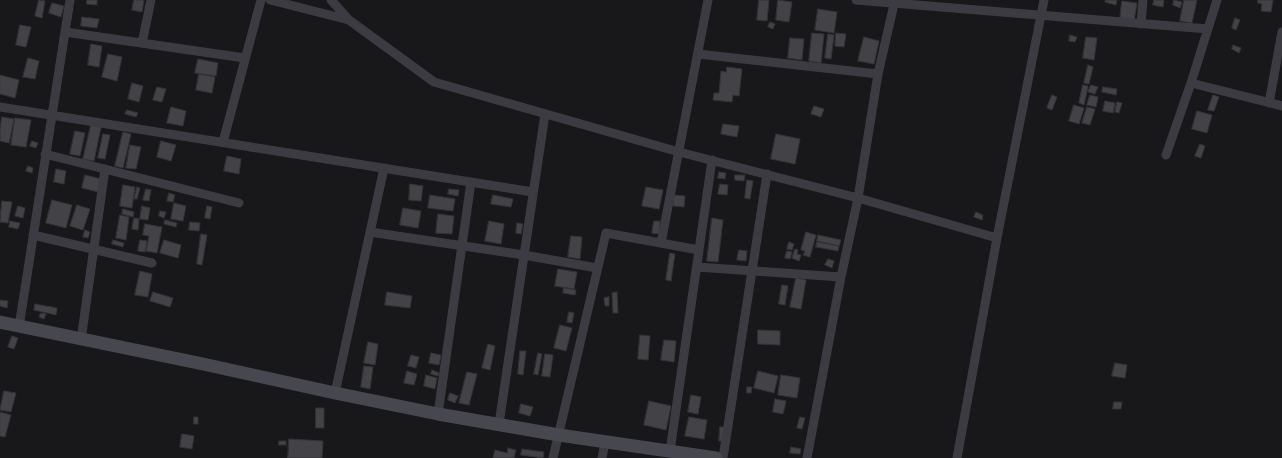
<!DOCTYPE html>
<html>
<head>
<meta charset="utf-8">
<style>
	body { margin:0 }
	canvas { display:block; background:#18181a }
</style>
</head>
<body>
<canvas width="1282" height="458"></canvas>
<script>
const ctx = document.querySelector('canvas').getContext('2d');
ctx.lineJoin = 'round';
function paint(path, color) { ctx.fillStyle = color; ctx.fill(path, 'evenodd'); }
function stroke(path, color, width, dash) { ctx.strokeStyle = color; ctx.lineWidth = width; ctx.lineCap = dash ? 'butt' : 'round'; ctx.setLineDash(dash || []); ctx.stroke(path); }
const building = new Path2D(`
	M39 0 45 1 42 18 35 16Z
	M87 0H97V5L87 4Z
	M134 0H144L142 12 132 10Z
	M759 0H769L767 21 757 20Z
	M778 0 792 2 789 22 776 20Z
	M1106 0H1117L1116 5 1105 2Z
	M1154 0H1164L1163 7 1153 5Z
	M1174 0 1182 2 1180 8 1173 5Z
	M1184 0H1197L1192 23 1180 21Z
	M1258 0H1273L1271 12 1261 11 1262 4 1258 3Z
	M1122 1 1137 3 1134 21 1120 19Z
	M52 3 64 6 61 17 49 13Z
	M818 9 837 12 834 33 815 30Z
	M82 17 99 19 97 28 81 26Z
	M1235 18 1240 20 1236 30 1232 28Z
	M770 22 775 24 773 29 768 27Z
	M20 25 31 27 26 47 16 45Z
	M812 33 824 34 821 63 809 61Z
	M836 33 846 34 844 47 835 46Z
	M828 34 834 35 831 59 825 58Z
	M1070 35 1077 37 1075 42 1069 41Z
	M864 37 879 41 874 64 858 61Z
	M1086 37 1097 38 1094 60 1083 58Z
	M790 38 804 39 802 60 788 58Z
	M91 44 102 46 99 67 88 65Z
	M1233 45 1241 48 1239 53 1232 49Z
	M108 54 122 57 117 81 102 77Z
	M28 58 39 61 35 79 23 77Z
	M198 59 218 63 216 76 195 73Z
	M1088 65 1093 67 1089 84 1084 83Z
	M727 67 742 69 739 96 733 95 732 102 713 100 714 93H719L721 71 726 72Z
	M199 74 215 77 212 93 196 90Z
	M0 75 19 80 15 98 0 94Z
	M132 83 143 86 139 102 128 99Z
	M1083 85 1088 86 1084 105 1079 103Z
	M1091 85 1098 87 1095 94 1088 92Z
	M157 87 166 89 162 102 153 100Z
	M1103 87 1117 89 1116 95 1102 92Z
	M1052 95 1057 97 1052 110 1047 108Z
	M1090 95 1098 97 1096 107 1087 105Z
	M1213 95 1219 97 1214 111 1208 110Z
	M1105 101 1115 103 1113 113 1103 111Z
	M1117 102 1122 103 1119 113 1115 112Z
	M1074 105 1084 108 1079 124 1069 121Z
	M814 106 824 109 821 117 811 114Z
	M171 107 186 111 183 126 167 123Z
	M1087 107 1095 109 1090 125 1082 123Z
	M127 110 138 113 136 117 125 114Z
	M1197 111 1212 115 1207 133 1192 129Z
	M2 117 14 119 9 143 0 141V129Z
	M15 118 31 120 26 147 11 145Z
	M723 124 739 126 737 137 721 134Z
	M91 125 101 127 94 161 83 159Z
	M75 131 85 133 80 156 70 154Z
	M123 132 131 134 123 168 115 166Z
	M103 134 110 135 105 159 98 158Z
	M776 134 800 139 795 164 771 159Z
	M32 141 38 143 36 148 30 146Z
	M161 141 176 145 171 161 157 157Z
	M1200 144 1205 146 1201 158 1195 156Z
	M130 145 141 147 136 169 126 168Z
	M227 156 241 159 239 174 224 171Z
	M28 166 33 168 32 173 26 171Z
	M56 169 66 171 64 184 54 182Z
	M719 172 726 173 725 179 718 178Z
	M85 175 101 179 98 192 82 188Z
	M735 175H745L744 181 735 180Z
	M747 180 753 181 750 199 745 198Z
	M410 184 423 186 421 201 409 200Z
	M720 184 728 185 727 195 718 194Z
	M123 185 135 187 132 208 120 206Z
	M137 187 140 188 137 199H134Z
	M646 187 663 190 659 209 642 206Z
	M146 189 151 190 149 201 143 200Z
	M449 189 459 190 458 196 448 194Z
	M169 193 175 195 173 202 167 201Z
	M430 195 455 199 453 211 428 208Z
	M493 195 513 199 511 207 491 204Z
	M674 195 685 196 684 207 673 206Z
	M52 200 72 205 66 228 46 223Z
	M2 201 12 202 8 223 0 222Z
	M174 203 186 206 183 221 171 219Z
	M77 205 90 209 83 230 70 226Z
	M18 206 25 208 23 218 15 216Z
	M142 206 150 208 148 220 140 219Z
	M207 206 212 207 210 219 205 218Z
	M403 208 421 211 418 228 400 225Z
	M123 209 134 212 133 217 122 214Z
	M160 211 166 212 164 218 159 216Z
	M976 212 983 215 982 220 974 217Z
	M438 214 454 216 452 234 436 233Z
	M120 215 129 217 126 240 116 238Z
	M134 218 139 219 138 230 132 229Z
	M712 218 723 220 718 262 707 261Z
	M165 220 177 223 176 227 164 224Z
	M10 221 20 223 18 229 9 227Z
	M489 221 504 224 501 244 485 241Z
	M654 221H660L659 234 652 233Z
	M190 222 200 223 199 231 189 230Z
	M517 223 523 224 521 234 516 233Z
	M145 224 162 227 157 253 146 251 149 236 143 235Z
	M85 230 90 232 88 238 83 237Z
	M806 232 816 235 810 257 803 255 805 251 801 250Z
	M201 234 207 235 202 265 197 264Z
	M818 235 841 240 839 246 817 241Z
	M571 236 582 237 580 259 568 257Z
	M113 240 124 243 123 247 112 244Z
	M140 240 147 241 145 252 138 251Z
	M164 240 181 245 178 258 160 253Z
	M789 242 794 244 792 250 787 249Z
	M817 242 839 246 838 251 816 247Z
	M795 249 798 250 797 254 801 255 799 261 792 258Z
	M739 250 747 251 746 261 737 260Z
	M787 251 792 252 790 259 785 258Z
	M670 253 675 254 671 281 666 280Z
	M828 259 834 261 832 268 825 265Z
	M558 269 577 272 574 289 555 286Z
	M140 271 152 274 148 297 135 295Z
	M796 278 806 280 801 309 790 307Z
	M782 285 788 286 785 305 779 304Z
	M564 288 576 290 575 295 563 293Z
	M153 292 173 298 170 307 150 301Z
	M387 292 412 296 410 308 385 305Z
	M617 292 618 313H613L612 293Z
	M609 297V306H605L604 298Z
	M0 300 8 301 7 308 0 306Z
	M35 304 57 308 56 315 34 310Z
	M569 312 574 313 572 323 567 322Z
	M41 313 46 314 44 319 39 317Z
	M560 325 572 328 566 351 554 348Z
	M758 330 780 331V345L758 344Z
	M640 335 650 336 648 360 638 359Z
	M12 336 18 338 14 349 8 347Z
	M664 340 676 341 674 362 661 360Z
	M368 342 378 344 375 365 364 363Z
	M488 344 495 346 490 370 482 368Z
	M520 351H526L523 375 518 374Z
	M431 353 441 355 439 365 429 363Z
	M538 353 542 354 538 375 534 374Z
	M545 354 553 355 550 377 542 376Z
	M411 355 419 357 416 368 408 366Z
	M1115 363 1127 365 1125 378 1112 376Z
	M364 366 373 367 370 389 361 387Z
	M432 370 439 373 438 376 431 374Z
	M407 371 417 374 414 385 404 383Z
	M758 371 778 376 774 393 754 388Z
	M467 372 477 374 469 405 459 403Z
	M426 375 437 378 435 389 424 386Z
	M781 375 800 378 797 398 778 395Z
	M747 387H752L751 393H747Z
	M4 391 16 393 11 412 0 410Z
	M450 393 458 396 455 403 448 400Z
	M691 395 701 397 698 414 688 412Z
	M775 399 786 401 783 414 773 412Z
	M649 401 671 406 666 430 644 425Z
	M1114 402H1122L1121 409H1113Z
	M521 404 533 407 530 416 519 413Z
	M316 408H324V428H316Z
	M0 412 11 415 5 437 0 436Z
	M194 417H198V424H194Z
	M689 417 707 420 704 439 685 436Z
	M800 417 805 418 802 429 797 428Z
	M720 427H725L724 441H719Z
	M182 434 194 436 192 449 180 447Z
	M289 439 323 441 322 458H288Z
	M279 441H286V445H279Z
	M791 447 801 449 800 454 790 453Z
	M508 448 516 450 514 458H493L495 450 507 453Z
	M522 449 544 452 543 458 521 455Z`);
const street = new Path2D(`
	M270 0 349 20 434 82 679 152 858 198 997 238
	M331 0 349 20
	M856 0 1208 29
	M1141 24 1143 0
	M65 32 245 58
	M142 43 151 0
	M698 54 878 74
	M1191 83 1282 106
	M1269 103 1282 32
	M0 107 533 192
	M223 142 261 0
	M45 154 239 203
	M1166 155 1191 83 1217 0
	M370 232 524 255 597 268
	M33 235 152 263
	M661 243 708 0
	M697 267 841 277
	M19 327 70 0
	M81 340 105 169
	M335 393 384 168
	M438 414 471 182
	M499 424 545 114
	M670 451 712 160
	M553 458 606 233 699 250
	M602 458 605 442
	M723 458 767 174
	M807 458 841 277 858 198 878 74 895 0
	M957 458 997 238 1044 0`);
const secondary = new Path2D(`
	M0 322 203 364 335 393 438 414 559 435 716 458`);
paint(building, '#434247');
stroke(building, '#333236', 1);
stroke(street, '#3b3b41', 9);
stroke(secondary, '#47484f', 13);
</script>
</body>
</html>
